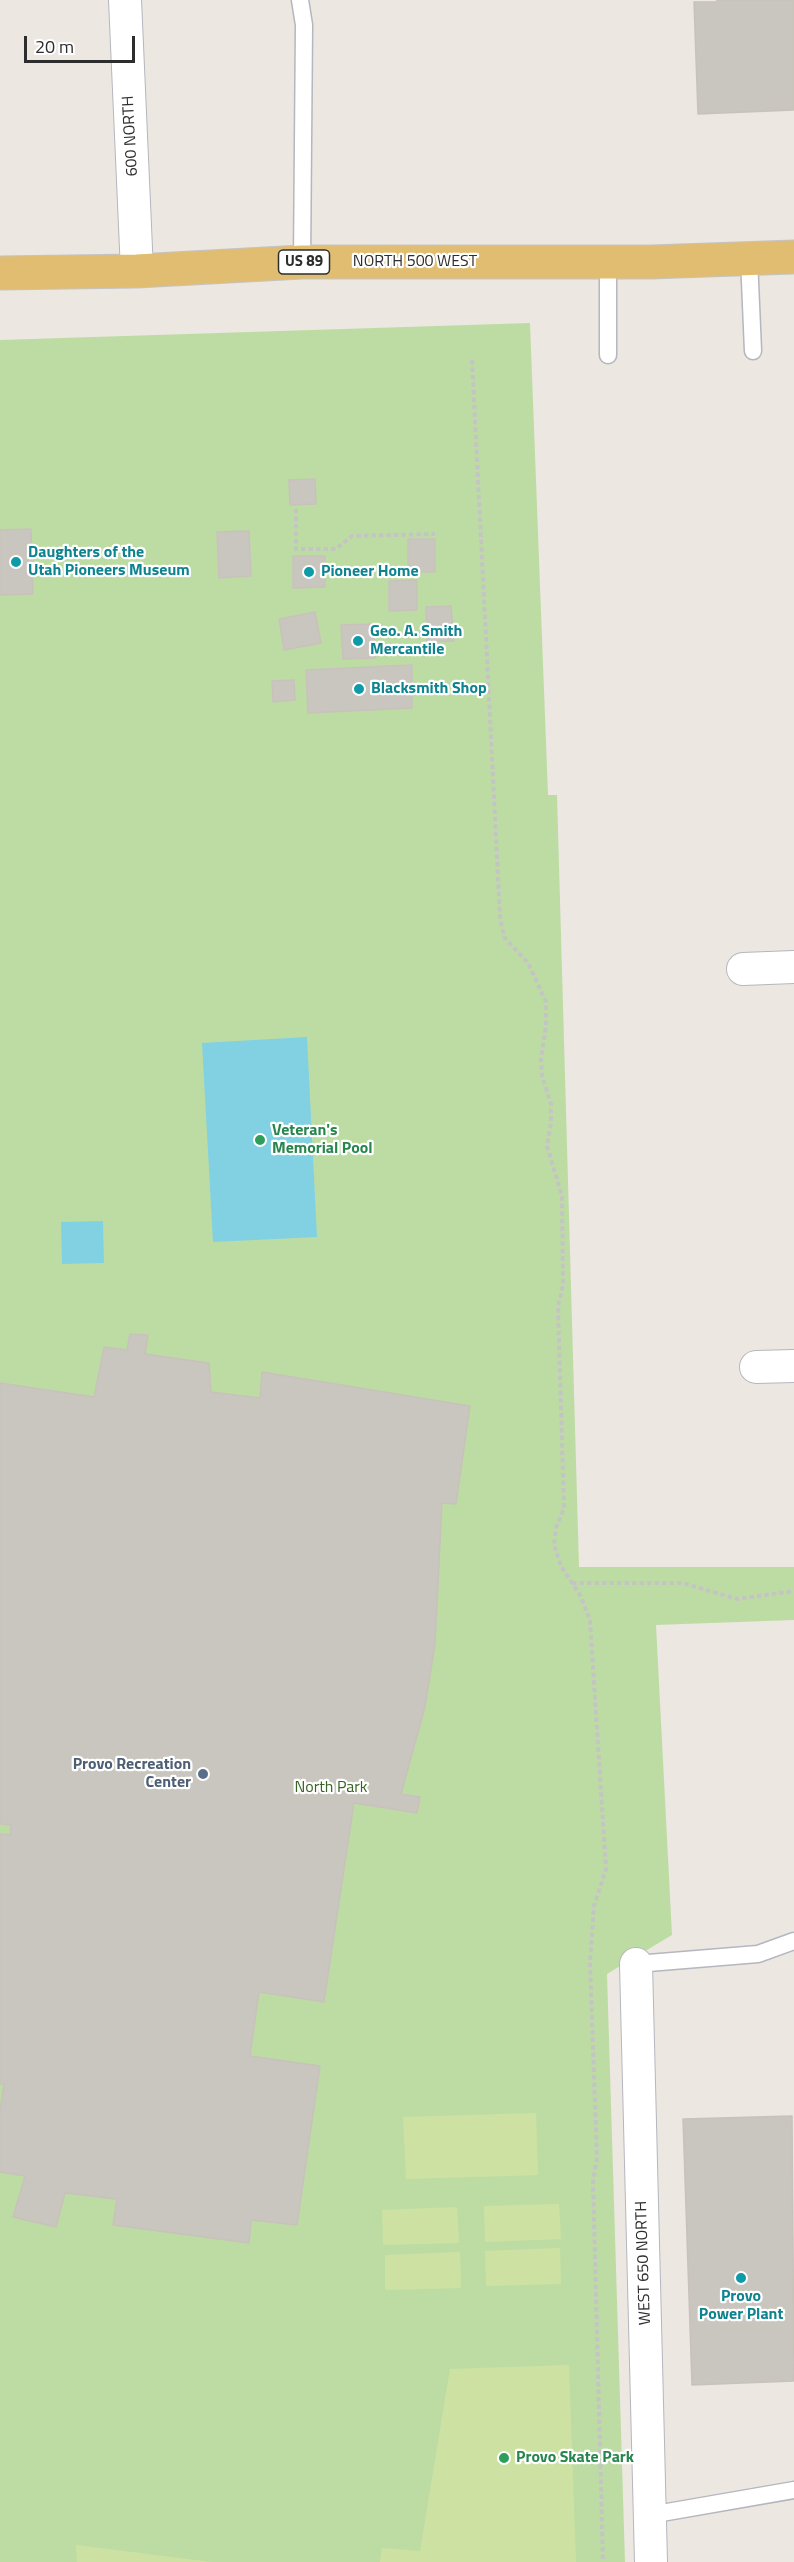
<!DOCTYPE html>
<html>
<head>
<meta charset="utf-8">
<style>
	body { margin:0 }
	#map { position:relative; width:794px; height:2562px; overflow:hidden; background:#ede7e1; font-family:"Titillium Web",sans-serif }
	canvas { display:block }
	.scale { position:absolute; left:24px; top:36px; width:111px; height:27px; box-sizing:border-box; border:3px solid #2d2d2d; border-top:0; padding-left:8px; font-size:18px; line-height:21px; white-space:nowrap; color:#2d2d2d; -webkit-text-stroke:4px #fff; paint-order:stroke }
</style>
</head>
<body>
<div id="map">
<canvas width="794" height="2562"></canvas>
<div class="scale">20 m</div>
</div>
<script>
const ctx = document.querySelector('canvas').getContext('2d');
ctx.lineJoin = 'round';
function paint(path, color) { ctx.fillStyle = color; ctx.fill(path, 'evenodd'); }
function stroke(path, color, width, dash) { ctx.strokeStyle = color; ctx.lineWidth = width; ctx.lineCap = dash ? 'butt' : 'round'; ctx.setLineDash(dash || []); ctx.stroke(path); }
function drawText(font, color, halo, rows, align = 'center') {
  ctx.font = font + ' "Titillium Web",sans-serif'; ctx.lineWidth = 4.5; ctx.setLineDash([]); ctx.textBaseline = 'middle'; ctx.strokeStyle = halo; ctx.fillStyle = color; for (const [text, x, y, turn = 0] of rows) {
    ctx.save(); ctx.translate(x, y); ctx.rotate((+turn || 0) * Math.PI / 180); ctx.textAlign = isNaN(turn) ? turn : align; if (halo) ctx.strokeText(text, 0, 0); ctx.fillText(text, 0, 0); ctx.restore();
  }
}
const green = new Path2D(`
	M530 323 548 795H557L579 1567H794V1620L656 1625 672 1935 607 1974 625 2562H0V340Z`);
const pitch = new Path2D(`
	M536 2113 538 2175 406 2179 403 2117Z
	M559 2204 561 2239 485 2242 484 2206Z
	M457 2207 459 2243 383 2245 382 2210Z
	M560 2248 561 2284 486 2286 485 2251Z
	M460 2252 461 2288 385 2290V2255Z
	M569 2365 576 2562H380L382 2548 420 2551 450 2369Z
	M76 2545 211 2562H77Z`);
const water = new Path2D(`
	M307 1037 317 1237 213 1242 202 1043Z
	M103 1221 104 1263 62 1264 61 1222Z`);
const building = new Path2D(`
	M717 0H794V110L698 114 694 2H717Z
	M315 479 316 504 290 505 289 480Z
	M31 529 33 594 0 595V530Z
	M249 531 251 576 219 578 217 532Z
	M408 539H435V572H408Z
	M293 556H325V587L293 588Z
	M417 580V610L389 611V581Z
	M451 606 454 641 427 642 426 607Z
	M315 612 321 643 284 650 279 619Z
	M374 624 375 658 343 659 341 625Z
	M412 665V708L308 713 306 670Z
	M294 680 295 700 273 702 272 681Z
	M130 1334 148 1335 145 1354 209 1363 211 1392 260 1398 262 1372 470 1406 456 1504 442 1503 435 1644 425 1707 401 1794 420 1797 417 1813 354 1803 324 2002 259 1992 250 2056 320 2066 297 2225 251 2220 249 2243 113 2225 117 2199 65 2193 56 2227 13 2217 25 2176 0 2172V2111L4 2084H0V1834L10 1835 11 1825 0 1824V1383L94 1397 104 1347 127 1350Z
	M792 2116 794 2381 692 2385 683 2119Z`);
const path = new Path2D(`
	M472 360 500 917 504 937 528 963 546 1002V1026L541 1059 542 1076 551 1104V1123L547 1146 562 1196 563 1285 558 1307 564 1508 556 1528 554 1545 561 1566 580 1595 590 1620 606 1869 594 1906 590 1963 597 2158 593 2181 603 2562
	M296 509V549H336L352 536 435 534
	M572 1583H683L737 1599 794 1591`);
const service = new Path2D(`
	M300 0 304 25 302 262
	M749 258 753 351
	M608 262V355
	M636 1964 758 1954 794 1941
	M650 2515 794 2490`);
const minor = new Path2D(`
	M125 0 137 271
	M743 969 794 967
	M756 1367 794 1366
	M636 1964 651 2562`);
const primary = new Path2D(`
	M0 273 137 271 302 262H651L794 257`);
const markers = [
	[16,562,6,"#0f9aa8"],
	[309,572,6,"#0f9aa8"],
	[358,641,6,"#0f9aa8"],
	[359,689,6,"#0f9aa8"],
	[260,1140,6,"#2e9e5b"],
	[203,1774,6,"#5c6f8a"],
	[741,2278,6,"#0f9aa8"],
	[504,2458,6,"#2e9e5b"]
];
const shields = [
	[304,262,51]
];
const shieldNames = [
	["US 89",304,262]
];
const streetNames = [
	["600 NORTH",131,136,-93],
	["NORTH 500 WEST",415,262],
	["WEST 650 NORTH",644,2263,-92]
];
const cultureNames = [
	["Daughters of the",28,553],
	["Utah Pioneers Museum",28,571],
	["Pioneer Home",321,572],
	["Geo. A. Smith",370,632],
	["Mercantile",370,650],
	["Blacksmith Shop",371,689],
	["Provo",741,2297,"center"],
	["Power Plant",741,2315,"center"]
];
const leisureNames = [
	["Veteran's",272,1131],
	["Memorial Pool",272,1149],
	["Provo Skate Park",516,2458]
];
const serviceNames = [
	["Provo Recreation",191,1765],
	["Center",191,1783]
];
const parkNames = [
	["North Park",331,1788]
];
paint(green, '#bddca4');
paint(pitch, '#cde2a2');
paint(water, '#81d1e2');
paint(building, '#c9c5bf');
stroke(building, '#c8c2bb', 1.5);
stroke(service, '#b4b7bf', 19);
stroke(minor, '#b4b7bf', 34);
stroke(primary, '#c4c4c4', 35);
stroke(path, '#c4c4c4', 4, [4.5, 3]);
stroke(service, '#fff', 16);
stroke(minor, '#fff', 32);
stroke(primary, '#e1bd71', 33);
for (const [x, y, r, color] of markers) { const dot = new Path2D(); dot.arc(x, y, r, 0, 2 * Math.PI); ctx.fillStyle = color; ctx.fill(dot); stroke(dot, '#fff', 2); }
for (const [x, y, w] of shields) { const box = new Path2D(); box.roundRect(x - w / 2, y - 12, w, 24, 4.5); ctx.fillStyle = '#fff'; ctx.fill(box); stroke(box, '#2d2d2d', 1.5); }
drawText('bold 15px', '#2d2d2d', null, shieldNames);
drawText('16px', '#2d2d2d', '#fff', streetNames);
drawText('bold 16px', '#0d838f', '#fff', cultureNames, 'left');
drawText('bold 16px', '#27864d', '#fff', leisureNames, 'left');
drawText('bold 16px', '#4e5e75', '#fff', serviceNames, 'right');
drawText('16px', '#376324', '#fff', parkNames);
</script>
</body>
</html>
